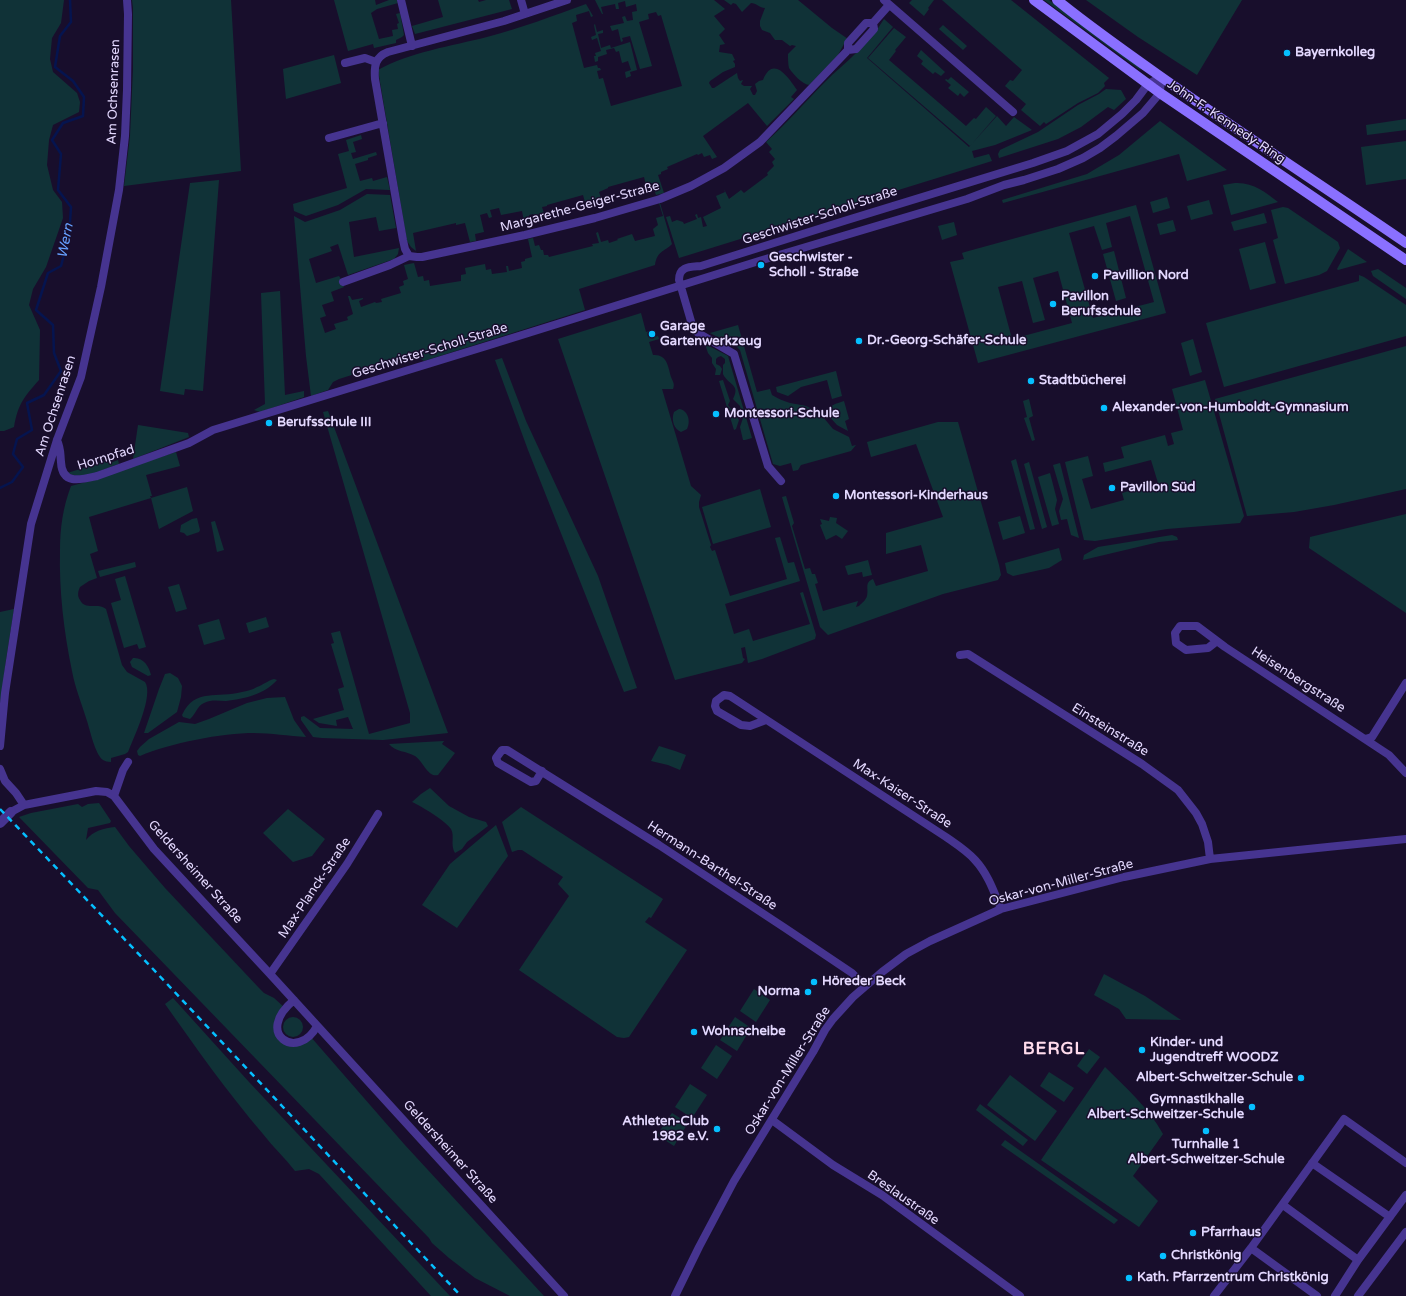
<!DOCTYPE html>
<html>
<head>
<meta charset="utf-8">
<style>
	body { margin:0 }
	canvas { display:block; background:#180e2c }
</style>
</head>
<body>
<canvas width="1406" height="1296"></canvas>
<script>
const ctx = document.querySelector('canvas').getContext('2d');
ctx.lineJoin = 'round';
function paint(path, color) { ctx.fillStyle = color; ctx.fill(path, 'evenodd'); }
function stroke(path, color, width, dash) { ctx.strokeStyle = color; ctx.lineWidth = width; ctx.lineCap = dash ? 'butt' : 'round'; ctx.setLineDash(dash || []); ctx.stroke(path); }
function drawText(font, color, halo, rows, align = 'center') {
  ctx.font = font + ' "Varela Round",sans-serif'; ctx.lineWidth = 3; ctx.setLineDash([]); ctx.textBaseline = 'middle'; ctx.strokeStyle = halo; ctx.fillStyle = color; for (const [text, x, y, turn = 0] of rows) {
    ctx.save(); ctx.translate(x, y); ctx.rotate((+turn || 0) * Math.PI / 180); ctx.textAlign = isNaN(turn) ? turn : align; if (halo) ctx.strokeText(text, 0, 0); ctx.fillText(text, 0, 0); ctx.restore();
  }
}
const green = new Path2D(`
	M0 0H64L61 23 52 38 50 59 53 72 77 93 80 102 79 112 53 125 49 140 47 165 53 190 62 202 63 218 46 267 33 289 29 305 40 330 39 380C24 397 18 404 14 427L4 431H0Z
	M132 0H231L241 171 124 186 130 136 133 69V8Z
	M334 0H375L376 5 389 0H397L398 3 377 9 371 13 379 39 393 36 392 30 398 29 397 24 399 23 396 14 400 13 404 35 402 37 396 40V43L374 48 373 44 348 51Z
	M438 0H478L479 2 486 0H509L512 9 415 34 412 26 443 17Z
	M595 0H714L725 9 714 16 725 29 719 35 725 44 720 45 719 52 732 54 735 60 733 61 735 64V67L723 72 710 81 709 83 712 88H714L737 73 738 78 740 81 743 80 741 84 744 86H752L750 89 753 95H755L757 91 755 84 759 81 763 80C773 55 788 77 797 90L791 97 794 99 767 126 748 103 703 136 717 157 712 159 710 155 704 157 702 153 698 155 697 154 667 167 668 169 661 172V174L658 175 664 193 656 195 652 183 646 185 644 177 608 187V188L599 192 601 198 598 199V202L595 203 594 200 585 202 583 195 547 205V206L542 207 545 217 534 219 533 214 529 215 530 220 524 221 522 211 501 215 499 208 490 210 492 217 489 218 487 213 480 215 484 232 475 234 476 241 470 242 465 223 456 225V223L413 233 416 251 411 247 407 241 378 70C410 52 452 46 487 37 521 28 553 16 586 4L593 16 591 17 589 11 576 15 577 21 572 23 584 68 597 65 598 68H600L601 70 597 71 599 79 603 78 611 106 682 86 661 15 658 16 656 12 648 14 649 19 639 22 652 66 640 69 630 36 622 38 623 41 621 42 618 29 612 31 610 26 624 23 622 17 625 16 627 21 633 20 632 12 637 11 636 4 626 7 625 1 618 3 619 9H616L615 4 601 7 603 14H602Z
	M724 0H798L832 28 848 39 844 44 838 55 809 85C802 84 793 74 789 68 788 64 788 58 788 54L796 46 792 45 790 46 782 40H775L770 33 762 30 760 26V21L765 8C760 8 756 3 751 3L742 12 736 4 733 3 731 5Z
	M912 0H934L928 8 929 9 924 16 909 3Z
	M942 0H1011L1109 78 1104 83 1105 86 1098 93 1078 103 1046 124 1044 122 1040 126 1021 110 1026 104 1005 86 1010 80 1013 81 1022 70Z
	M1044 0H1049L1103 41 1142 67 1140 70Z
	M1086 0H1242L1197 75 1138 37Z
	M884 19 893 27 867 58 969 147 997 116 1006 126 1014 117 1032 130 995 145 972 151 974 158 989 154 992 161 679 258 666 217 670 216 672 222 677 220 683 222 684 224 697 219 695 215 697 214 698 218 701 217 703 227 707 226 703 217 721 208 716 196 725 192 724 189 729 199 741 190 744 193 768 175 767 173 774 166 772 162 775 159 769 152 772 149 766 142C787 123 805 102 825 82 845 62 869 45 884 19Z
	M595 24 597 32 603 30V33L598 34 601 48 610 45 611 48 630 42 637 70 630 72 631 76 626 78 625 72 631 70 628 61 622 63 619 51 616 52 614 48 606 50 607 54 598 57V61L595 62 594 56H596L595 53 601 51 597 38 592 40 591 37 596 35 594 25Z
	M943 25 967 46 963 50 939 29Z
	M894 28 906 37 895 50 896 51 889 60 966 126 974 118 976 119 986 107 996 116 970 146 868 58Z
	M921 50 945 72 941 76 935 72 933 74 921 64 923 61 917 56Z
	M334 55 341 83 286 99 283 69Z
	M951 77 969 92 964 97 960 93 958 96 948 88 951 85 945 80 946 79 948 80Z
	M1106 89 1121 90 1126 99 1114 110 1108 107 1081 127 1058 139 999 158 998 154 1000 150 1038 132 1078 105 1099 94Z
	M1406 119V130L1367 135 1366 125Z
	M1160 121 1227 170 1187 181 1179 154 1003 203 1002 200 1087 174 1119 155Z
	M361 135 362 139 353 142 356 152 351 153 353 159 376 152 377 155 368 158V160L355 164 360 181 372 178 373 181 387 177 390 190 366 189 338 205 306 216 294 211 293 204 347 188 338 154 349 151 346 140Z
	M1406 141V179L1366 185 1361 147Z
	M219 180 203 391 185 389 184 395 160 391 190 183Z
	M1235 183C1253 182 1265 192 1278 202L1231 215 1223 185Z
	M367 194 390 195 396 228 379 231 376 217 349 222 354 257 399 248 398 254 394 259 348 275 338 244 330 247 332 251 309 259 316 283 339 276 341 279 344 287 331 292 334 301 322 305 326 316 320 318 325 333 336 329 334 324 348 320 347 317 353 314 348 296H350L352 300 363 298V299L359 301 361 307 375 302 376 303 382 302 381 299 401 293 399 287 404 285 403 281 408 279 404 265 414 263 418 277 423 276 424 281 429 280 430 286 461 281V275L466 274 465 268 485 264 486 270 491 269 492 274 507 272 506 266H508L509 271 522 268 521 262 525 261V259L532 257 528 239 533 238 535 246 539 245 541 250H543L544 255H548L549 257 593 246 592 244 599 243 596 233 598 232 601 242 608 240 609 243 618 240 617 239 632 234 635 241 655 236 653 229 658 225 656 218 663 216 659 203H660L672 244C664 252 657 251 655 265L579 289 585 310 424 361 415 355 339 379 333 382 328 390 311 396 306 356 294 216 305 222 340 210Z
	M1167 197 1170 208 1153 213 1150 202Z
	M1209 200 1213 214 1191 220 1187 206Z
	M1136 205 1166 313 978 363 950 262 964 259 962 253 965 252ZM1130 216 1154 302 1093 318 1069 233 1094 226 1102 250 1112 247 1106 223ZM1058 271 1072 323 1012 339 998 287 1022 281 1033 323 1045 320 1033 278Z
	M1283 207 1288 208 1338 242 1340 248 1327 271 1319 275 1285 284 1273 240 1278 238 1271 210Z
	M1264 213 1267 223 1234 231 1231 222Z
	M1173 220 1176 231 1160 235 1157 224Z
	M954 222 957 235 942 240 938 226Z
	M1265 242 1276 283 1250 290 1239 249Z
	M1348 249 1367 262 1338 270 1337 269Z
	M1114 251 1126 298 1116 301 1103 254Z
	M1378 269 1406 288V299L1373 276 1371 271Z
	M1359 275 1364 277 1406 305V336L1224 387 1206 323 1359 281Z
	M280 291 285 395 304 391V397L260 412 254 410 265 404 261 293Z
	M641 313 646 332 649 331 651 338 658 336 659 339 649 342 653 355C667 354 668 366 671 377 673 382 675 384 673 389H662L691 486 701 495 699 502V507L711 545 710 547 712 551 715 550 730 596 787 579 775 538 780 537 788 563 794 562 800 581 725 604 734 634 749 629 753 641 810 624 800 593 803 592 816 635 815 639 762 659 748 663 745 647 741 648 743 658 745 659 742 663 675 680 558 339Z
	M738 325 757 392 770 389 772 395C777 398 783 401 790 403 805 406 809 404 820 417H823L833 429 849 437 852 446 856 445 851 451 801 465 798 470 793 471 791 463 780 466 773 464 740 350 737 347 710 333Z
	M1193 339 1202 372 1190 376 1181 343Z
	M705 344 728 356 752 438 745 440H743L740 427 743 418 740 406 733 399C741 384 728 385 723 374V365L725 363V359L721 356 718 357 716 359V364L720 366 722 369 720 375H715L716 369 712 363V358L708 353Z
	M1406 346V489L1334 505 1294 512 1247 516 1215 399Z
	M502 358 526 421 598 576 637 688 624 692 528 450 495 360Z
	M836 371 842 396 832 399 827 380 801 387 788 396 777 392 776 387Z
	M723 380 730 401 728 405 739 420 736 429 734 430 719 381Z
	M1205 380 1244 516 1240 523 1167 529 1095 541 1084 540 1065 462 1088 456 1093 476 1082 479 1091 509 1124 500 1122 493 1158 483 1151 460 1105 472 1103 463 1124 458 1121 447 1165 435 1168 446 1174 444 1171 433 1183 430 1172 389Z
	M1029 399 1033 416 1029 418 1035 440 1032 441 1024 418 1027 417 1023 401Z
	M844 401 849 419 845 421 848 431 837 425 827 414C829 404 836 404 844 401Z
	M679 409C688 410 691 421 687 429L681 432C674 429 671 420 674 412Z
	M328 411 448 733 383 740 322 738 313 737 301 720V717L304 716 320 728 353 729 348 717 336 720 337 726 319 723 313 719 344 710 338 689 344 687 331 644 334 643 331 633 340 631 369 734 410 723V713L323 412Z
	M938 422H958L999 565 1001 575 998 580 943 594 828 635 820 627 782 497 786 496 794 523 792 526 805 569 810 568 812 574H815L818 583 815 584 823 611 858 601 856 607 859 606C862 603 866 600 867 596 869 588 864 583 873 579L876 586 928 571 921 545 886 554V533L943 517 916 444 871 457 867 442Z
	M138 425 188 433 189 437 133 459Z
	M176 452 180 466 146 475 152 496H150L151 498 187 487 193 511 159 529 151 498 89 517 98 551 90 554 97 578 89 581 80 587C78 591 77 596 80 600 85 611 98 602 106 609L122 665 127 672 145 682C154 695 134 737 128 752L125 754 111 758V762C108 762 105 761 103 760 95 754 90 730 87 721 82 704 75 688 72 671 64 632 59 591 60 551 60 528 63 507 71 486L101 478 132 466Z
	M1016 459 1035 529 1030 530 1011 461Z
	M118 460 119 464C102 469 85 481 67 473L104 462H113Z
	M1029 462 1047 527 1042 529 1024 464Z
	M1060 463 1079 538 1071 535 1067 519 1061 520 1059 511 1063 499 1053 465Z
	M1050 473 1057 500 1055 509 1059 524 1052 526 1038 477Z
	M760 489 771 527 713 544 702 507Z
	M1406 514V613L1309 548 1310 537Z
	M1020 516 1025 533 1003 540 998 522Z
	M830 517 837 518 836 523 848 531 842 539 836 535 826 540 820 525 822 524 820 519 829 521Z
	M197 518 200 530 199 532 187 536 184 533 180 532 181 525 192 519Z
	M215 521 224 550 217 552 211 522Z
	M1172 535 1177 537 1178 540 1159 542 1083 560 1084 555 1098 547Z
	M1059 548 1062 560 1049 568 1013 576 1007 573 1005 563Z
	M868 560 872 575 863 577 862 572 848 575 845 566Z
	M135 562 136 567 100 577 98 571Z
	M125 576 146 647 139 649 137 644 124 648 111 603 121 600 115 579Z
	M179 584 187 609 176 612 168 587Z
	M14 609 6 660 0 708V612Z
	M266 617 269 627 249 633 246 623Z
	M219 619 225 639 204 645 198 625Z
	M133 658C143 657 149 666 151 675L148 676 132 667 130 662Z
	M170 673 178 678 182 686 181 697 177 712 148 733H144L159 689 165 674Z
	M274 679 277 680C265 694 244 699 226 701 219 701 212 699 204 703 197 706 196 714 190 719L183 717 182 715C195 687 218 699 242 692 247 691 252 690 257 687 263 685 267 681 274 679Z
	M285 697 294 720 306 737C289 736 271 733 254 733 222 733 170 743 140 756L138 755 137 751 140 747 149 739 179 722 195 724 209 719 247 703 267 698Z
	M444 741 442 744 455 753 438 775C428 778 423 761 415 756 407 751 395 752 389 744Z
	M659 746 675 751 686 755 680 770 668 765 651 761Z
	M430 788 449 806 469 817 486 822 488 826 467 842 462 849 455 853C450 845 455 836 451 829 446 821 421 806 412 802L421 794Z
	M99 803 111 821 110 823 88 828 86 840C93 831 104 828 115 827L129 846 165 888 259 988 264 993 274 998 285 1008 277 1029 285 1042 310 1036 404 1144 544 1296H510L475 1278 449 1258 432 1243 429 1238 115 913 98 890 88 888 19 817 31 813 78 804 82 807 88 804Z
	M521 807 663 899 651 918 649 917 645 922 687 950 629 1037 624 1038 617 1037 519 970 569 896 558 884 563 877 522 850H518L512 852 502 822Z
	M288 809 325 839 312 856 293 862 263 833Z
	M496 825 508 856 457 928 422 905 450 864Z
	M1104 974 1145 996 1181 1020 1126 1019 1119 1009 1094 995Z
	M754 989 770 1000 756 1022 740 1011Z
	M173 998 249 1082 450 1296H431L319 1174 309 1169 295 1171C285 1158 273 1147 263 1134 228 1093 196 1048 165 1004Z
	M283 1027a10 10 0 1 1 20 0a10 10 0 1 1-20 0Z
	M735 1017 751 1028 737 1051 720 1040Z
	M716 1045 732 1056 717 1079 701 1068Z
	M1089 1049 1100 1057 1087 1074 1077 1066Z
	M1105 1067C1126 1088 1148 1107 1163 1134L1133 1176 1158 1201 1139 1227 1041 1160Z
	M1049 1072 1074 1088 1064 1102 1040 1086Z
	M1010 1075 1057 1111 1035 1141 987 1105Z
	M690 1084 707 1095 692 1118 675 1107Z
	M980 1104 1028 1140 1023 1146 976 1110Z
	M672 1113 688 1123 674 1146 657 1135Z
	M1005 1140 1118 1220 1114 1224 1001 1145Z`);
const stream = new Path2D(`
	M0 488 12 482 23 467 13 454 17 439 32 430 27 403 44 395 61 371 54 353 53 325 36 310 48 273 61 266 69 236 71 207 58 190 61 154 52 140 63 123 83 116 84 97 73 81 55 67 60 36 71 22 70 0`);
const minor = new Path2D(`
	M401 0 412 46
	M521 0 525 14
	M884 0 1013 112
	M848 50V43L866 23H873L889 5
	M345 63 365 58 376 62
	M329 138 383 123
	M409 256 405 249 403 240 375 79C374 66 375 57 388 52L504 21 567 0
	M343 282 390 265 409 256 417 257H422L525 235 595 218 660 199 691 186 724 168 760 142 848 50 856 49 874 29 873 23
	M57 440C61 449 60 452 61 462 62 485 80 480 97 476L189 443 213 430 493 344 759 261 967 199 1004 185 1024 180 1058 169 1083 158 1100 148 1116 136 1143 113 1160 93 1161 77
	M781 481 768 466 734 354 698 333 693 328 679 280C679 266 690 267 701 266L844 221 1033 163 1067 151 1098 134 1122 114 1136 100 1148 84 1161 77
	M1217 641 1208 648 1186 650 1176 643 1175 633 1180 626H1197L1225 647 1389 755 1406 773
	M960 655 968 654 1142 764 1178 790 1196 813 1202 824 1208 842 1210 859
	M766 720 750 726 741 725 717 711 715 706 716 701 724 695 730 696 946 837C956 844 967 851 975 860 988 874 994 892 1001 909
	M1365 739 1372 737 1406 683
	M0 746 5 693 31 524 57 440 81 377 101 287 119 190 125 136 127 90 128 14 127 0
	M0 769 5 781 16 793 24 805
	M542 771 536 781 531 782 498 763 496 758 502 750H507L659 845 785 928 852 973 865 986
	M114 796 123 770 128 762
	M11 812 24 805 96 791 107 792 114 796 154 849 270 974 564 1296
	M270 974 347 864 378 814
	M294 1000C253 1034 298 1062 317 1026
	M772 1120 833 1165 882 1195 1020 1296
	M1312 1163 1390 1217
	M1283 1205 1358 1260
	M1251 1248 1317 1296
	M675 1296 699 1247 734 1181 813 1052 825 1030 833 1019 853 997 882 972 906 954 930 941 1001 909 1124 877 1210 859 1406 839
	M1214 1296 1251 1248 1344 1119 1406 1163
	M1335 1296 1358 1260 1406 1195
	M1358 1296 1406 1232`);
const tertiary = new Path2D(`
	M0 823 11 812`);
const secondary = new Path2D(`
	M1034 0 1160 93 1406 260
	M1057 0C1089 26 1123 50 1157 74 1239 132 1323 186 1406 243`);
const rail = new Path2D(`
	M0 809 153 969 461 1296`);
const markers = [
	[1287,53,4,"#05bfff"],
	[761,265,4,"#05bfff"],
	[1095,276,4,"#05bfff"],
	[1053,304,4,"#05bfff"],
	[652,334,4,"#05bfff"],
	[859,341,4,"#05bfff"],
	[1031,381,4,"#05bfff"],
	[1104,408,4,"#05bfff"],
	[716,414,4,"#05bfff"],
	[269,423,4,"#05bfff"],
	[1112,488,4,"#05bfff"],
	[836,496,4,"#05bfff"],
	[814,982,4,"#05bfff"],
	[808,992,4,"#05bfff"],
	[694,1032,4,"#05bfff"],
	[1142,1050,4,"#05bfff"],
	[1301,1078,4,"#05bfff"],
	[1252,1107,4,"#05bfff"],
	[717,1129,4,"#05bfff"],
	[1206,1131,4,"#05bfff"],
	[1193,1233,4,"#05bfff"],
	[1163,1256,4,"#05bfff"],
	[1129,1278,4,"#05bfff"]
];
const poiNames = [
	["Bayernkolleg",1295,53],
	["Geschwister -",769,258],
	["Scholl - Straße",769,273],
	["Pavillion Nord",1103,276],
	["Pavillon",1061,297],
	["Berufsschule",1061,312],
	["Garage",660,327],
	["Gartenwerkzeug",660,342],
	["Dr.-Georg-Schäfer-Schule",867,341],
	["Stadtbücherei",1039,381],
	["Alexander-von-Humboldt-Gymnasium",1112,408],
	["Montessori-Schule",724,414],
	["Berufsschule III",277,423],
	["Pavillon Süd",1120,488],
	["Montessori-Kinderhaus",844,496],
	["Höreder Beck",822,982],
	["Norma",800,992,"right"],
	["Wohnscheibe",702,1032],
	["Kinder- und",1150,1043],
	["Jugendtreff WOODZ",1150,1058],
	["Albert-Schweitzer-Schule",1293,1078,"right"],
	["Gymnastikhalle",1244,1100,"right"],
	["Albert-Schweitzer-Schule",1244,1115,"right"],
	["Athleten-Club",709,1122,"right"],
	["1982 e.V.",709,1137,"right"],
	["Turnhalle 1",1206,1145,"center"],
	["Albert-Schweitzer-Schule",1206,1160,"center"],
	["Pfarrhaus",1201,1233],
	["Christkönig",1171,1256],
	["Kath. Pfarrzentrum Christkönig",1137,1278]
];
const streetNames = [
	["Am Ochsenrasen",114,92,-88],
	["John-F.-Kennedy-Ring",1226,122,34],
	["Margarethe-Geiger-Straße",580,207,-15],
	["Geschwister-Scholl-Straße",820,216,-18],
	["Geschwister-Scholl-Straße",430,351,-17],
	["Am Ochsenrasen",56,406,-72],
	["Hornpfad",106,458,-17],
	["Heisenbergstraße",1298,680,33],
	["Einsteinstraße",1110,730,32],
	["Max-Kaiser-Straße",902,794,33],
	["Hermann-Barthel-Straße",712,866,33],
	["Geldersheimer Straße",195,872,48],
	["Oskar-von-Miller-Straße",1061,883,-15],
	["Max-Planck-Straße",315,888,-56],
	["Oskar-von-Miller-Straße",788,1071,-58],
	["Geldersheimer Straße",450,1152,48],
	["Breslaustraße",903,1198,35]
];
const waterNames = [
	["Wern",66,241,-79]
];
const districtNames = [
	["BERGL",1054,1050]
];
paint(green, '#103237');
stroke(stream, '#05144f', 2.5);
stroke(minor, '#463490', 8);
stroke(tertiary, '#463490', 10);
stroke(secondary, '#8a70ff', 10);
stroke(rail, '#05bfff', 2.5, [6, 5]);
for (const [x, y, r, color] of markers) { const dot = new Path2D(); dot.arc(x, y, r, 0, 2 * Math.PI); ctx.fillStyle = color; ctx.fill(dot); stroke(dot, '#180e2c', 1.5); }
drawText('bold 13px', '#e4d9ff', '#180e2c', poiNames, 'left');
drawText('13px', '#e4d9ff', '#180e2c', streetNames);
drawText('italic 14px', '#67a1ff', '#180e2c', waterNames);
ctx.letterSpacing = '1px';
drawText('bold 17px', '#ffdbec', '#180e2c', districtNames);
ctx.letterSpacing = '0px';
</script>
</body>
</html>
